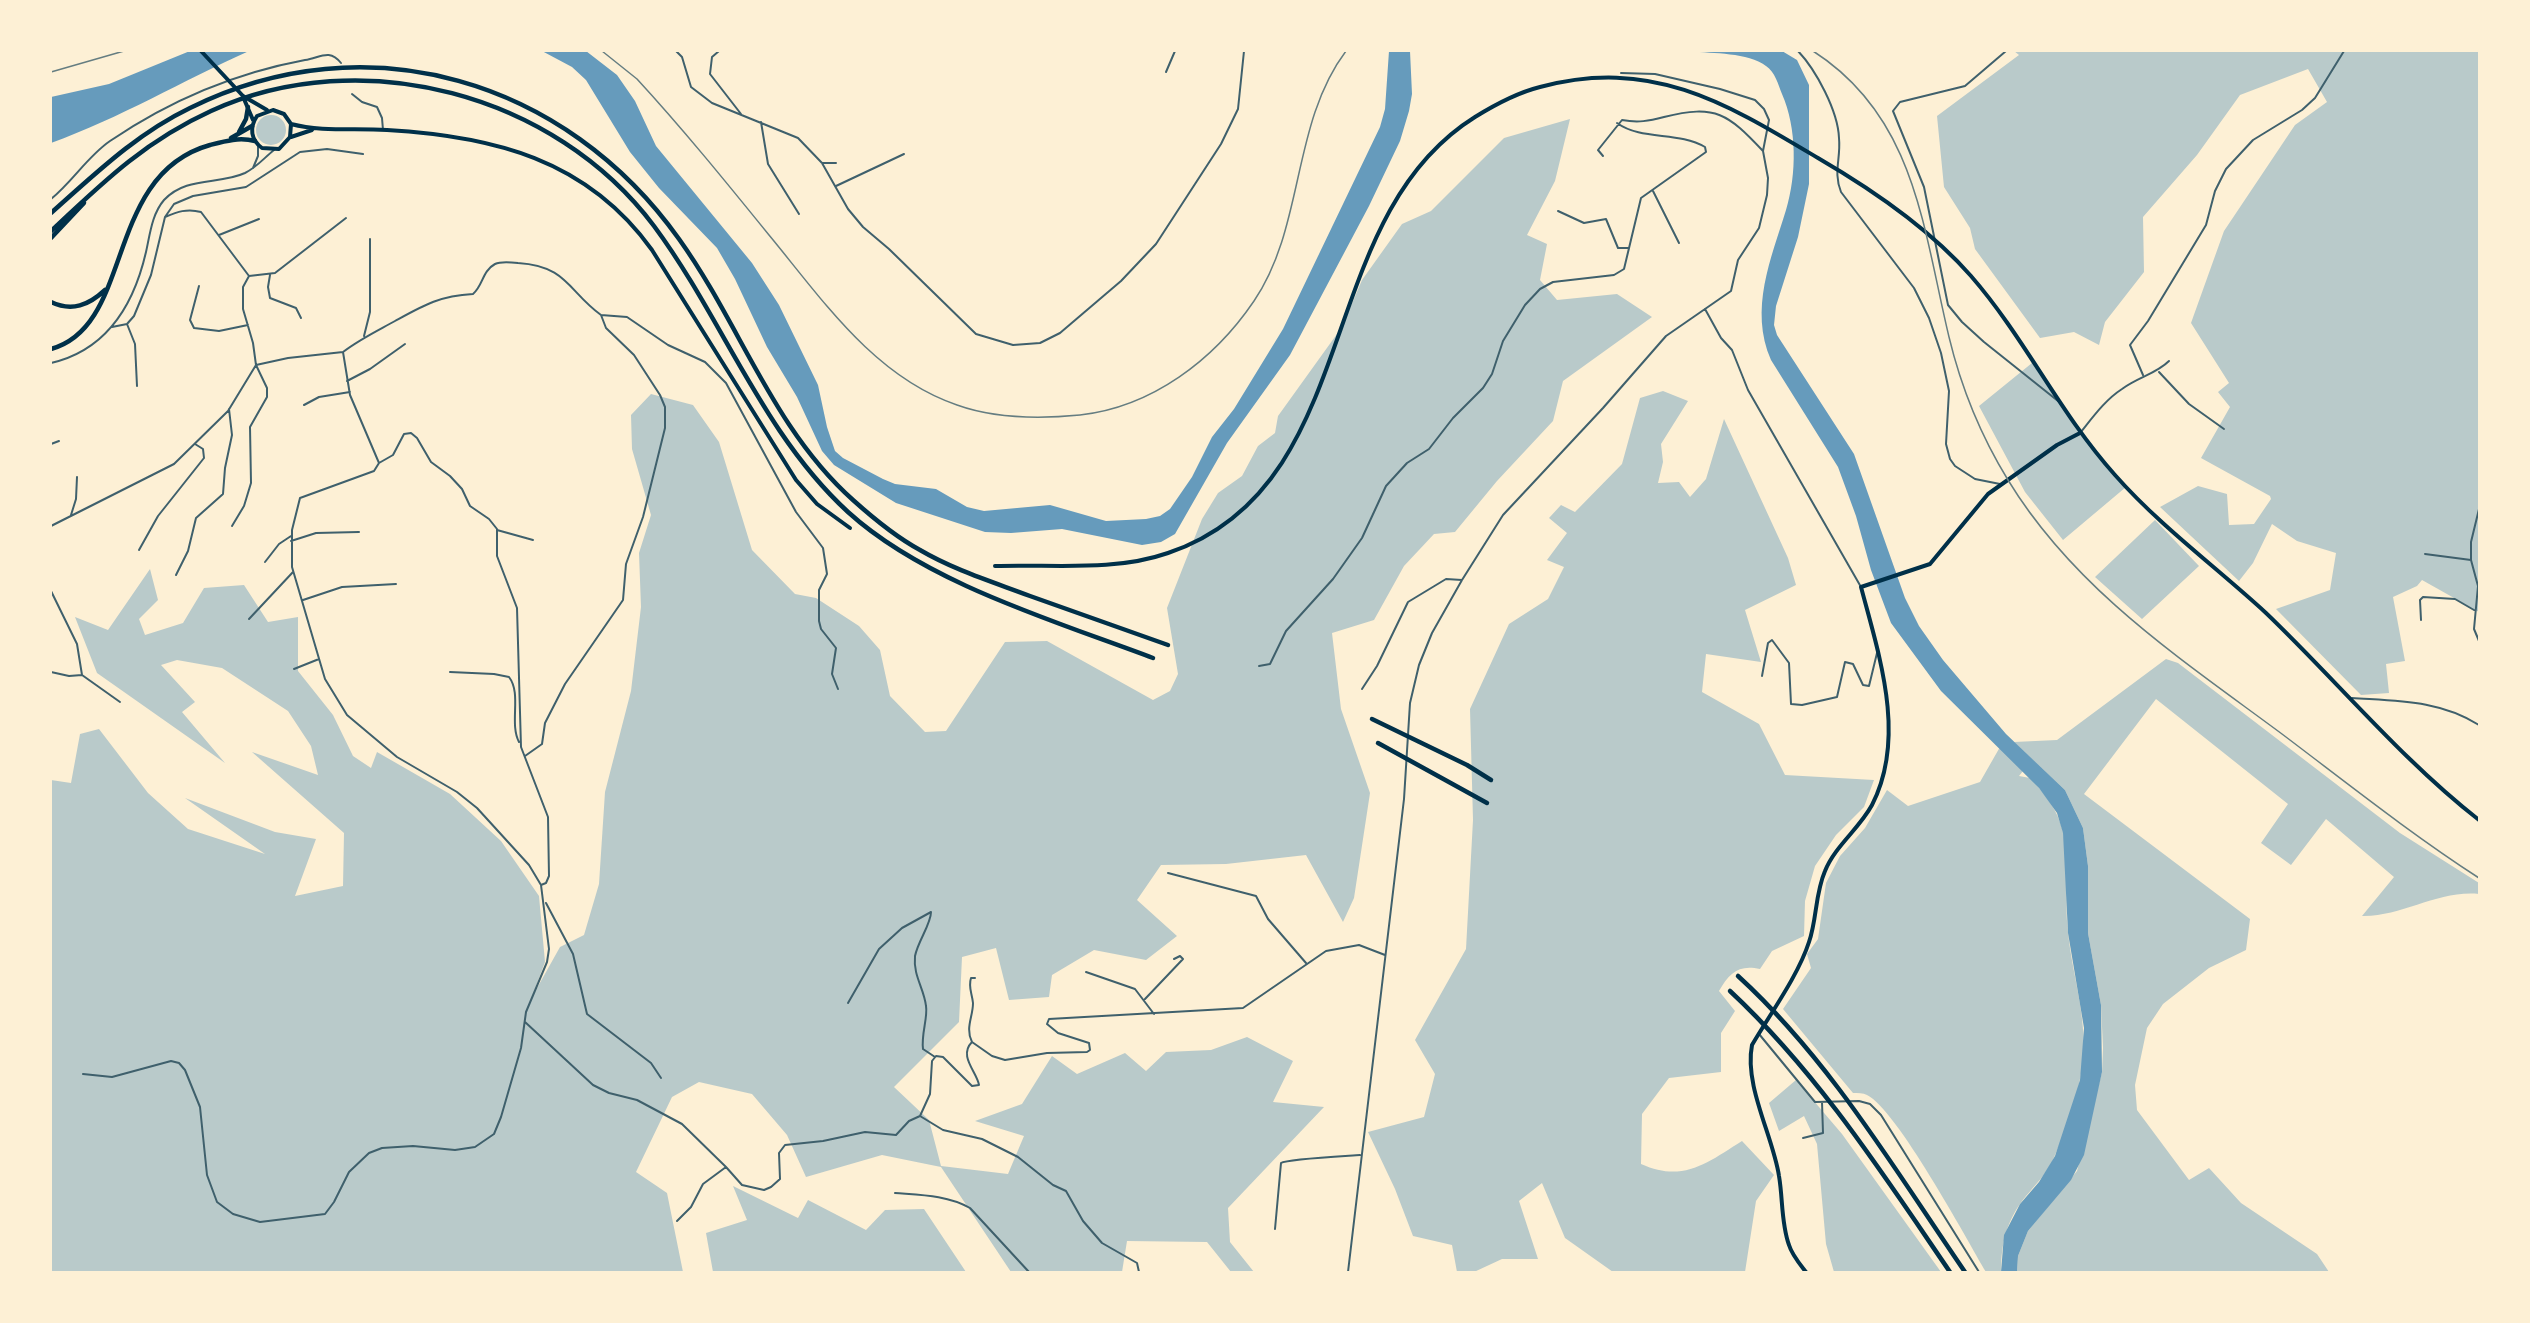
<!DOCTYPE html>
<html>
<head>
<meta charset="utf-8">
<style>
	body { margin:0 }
	#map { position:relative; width:2530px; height:1323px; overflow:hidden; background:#fdf0d5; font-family:"Crimson Pro",serif }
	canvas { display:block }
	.frame { position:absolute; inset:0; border:52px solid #fdf0d5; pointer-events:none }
</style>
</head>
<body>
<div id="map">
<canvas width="2530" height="1323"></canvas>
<div class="frame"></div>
</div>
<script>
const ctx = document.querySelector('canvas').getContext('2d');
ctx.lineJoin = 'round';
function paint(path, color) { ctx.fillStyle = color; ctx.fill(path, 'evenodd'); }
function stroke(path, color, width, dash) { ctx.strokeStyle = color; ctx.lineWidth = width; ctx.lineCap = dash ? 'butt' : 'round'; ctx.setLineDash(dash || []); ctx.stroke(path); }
const green = new Path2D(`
	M2014 51H2479V612L2422 580 2417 586 2393 597 2405 661 2386 664 2389 693 2361 695 2276 609 2330 590 2336 553 2297 541 2272 524 2253 563 2239 581 2160 507 2198 486 2227 494 2229 525 2254 524 2271 499 2270 496 2201 458 2230 407 2218 392 2229 383 2191 323 2224 231 2295 125 2327 102 2308 69 2240 95 2197 155 2143 217 2144 272 2105 322 2099 345 2074 332 2040 338 1975 249 1970 228 1944 187 1937 116 2019 55Z
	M256 130a15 15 0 1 1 30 0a15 15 0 1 1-30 0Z
	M1570 119 1555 181 1527 235 1547 244 1540 280 1557 300 1617 294 1652 317 1563 381 1553 421 1497 481 1455 532 1434 534 1404 566 1374 620 1332 633 1341 709 1370 793 1354 898 1343 922 1306 855 1226 864 1161 865 1137 900 1177 936 1146 960 1094 950 1052 975 1049 997 1009 1000 996 948 962 957 959 1022 894 1087 929 1120 941 1166 1008 1174 1024 1136 975 1121 1022 1104 1052 1056 1077 1074 1125 1053 1146 1071 1166 1052 1211 1050 1247 1037 1293 1061 1273 1102 1324 1107 1228 1208 1230 1242 1254 1272H1231L1207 1242 1127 1241 1122 1272H1011L941 1167 882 1155 806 1177 787 1135 752 1094 699 1082 672 1097 636 1172 667 1193 683 1272H51V780L71 783 80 734 99 729 148 793 188 829 265 854 185 798 275 832 316 839 295 896 343 886 344 833 252 752 318 775 311 746 288 711 222 668 177 660 161 665 195 702 182 712 225 763 97 673 75 617 108 630 150 569 158 600 139 619 145 635 183 623 204 588 244 585 268 622 298 617V671L333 715 353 756 371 768 377 752 450 794 501 841 539 896 545 962 532 997 560 947 584 935 599 884 605 792 631 691 641 607 639 553 651 515 632 449 631 415 651 394 693 405 719 442 752 550 795 594 816 598 859 626 880 650 890 696 925 732 946 731 1005 642 1047 641 1153 700 1170 691 1178 674 1167 608 1202 519 1218 493 1242 476 1258 446 1275 433 1278 416 1342 327 1362 280 1402 224 1431 211 1504 138Z
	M2032 363 2080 433 2126 487 2063 540 2025 492 1979 406Z
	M1663 391 1688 401 1661 444 1663 462 1658 483 1679 482 1690 497 1706 479 1724 419 1788 558 1796 585 1745 610 1761 662 1706 654 1702 692 1759 724 1785 775 1874 780 1864 807 1836 835 1815 866 1805 901 1804 936 1772 951 1760 969C1739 964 1729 973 1719 991L1735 1011 1721 1033V1072L1669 1078 1642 1114 1641 1164C1683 1183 1707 1163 1742 1141L1774 1175 1756 1201 1745 1272H1613L1565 1238 1542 1183 1519 1201 1538 1259H1502L1474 1272H1457L1452 1245 1413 1236 1395 1189 1368 1132 1424 1117 1435 1074 1415 1040 1466 949 1473 820 1470 709 1509 624 1548 599 1564 567 1547 560 1567 533 1549 518 1561 505 1575 512 1622 464 1640 398Z
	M2155 520 2199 566 2142 619 2095 577Z
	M2166 659 2178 663 2400 833 2479 883V894C2438 890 2402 917 2362 916L2394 877 2326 819 2291 865 2261 843 2288 804 2156 699 2084 794 2250 919 2246 950 2209 968 2163 1004 2147 1028 2135 1085 2137 1110 2189 1180 2209 1168 2241 1203 2317 1254 2329 1272H2017L2018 1256 2028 1231 2077 1171 2102 1072 2103 1048 2101 1005 2088 933V866L2083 828 2065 790 2014 742 2057 740Z
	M2000 747 2023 771 2019 776 2030 778C2045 794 2058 810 2063 832 2070 864 2064 899 2068 932 2072 974 2087 1016 2083 1059 2080 1091 2068 1125 2055 1155 2049 1171 2037 1183 2026 1196 2007 1219 2001 1243 2001 1272H1986C1966 1238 1897 1110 1867 1095 1863 1093 1858 1093 1853 1093L1783 1009 1811 968 1807 954 1818 939 1826 883 1840 856 1865 828 1887 790 1908 806 1980 782Z
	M1796 1080 1842 1134 1941 1272H1834L1826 1244 1817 1144 1804 1116 1779 1131 1769 1103Z
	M733 1186 798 1218 808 1200 866 1230 885 1210 924 1209 966 1272H713L706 1233 747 1220Z`);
const water = new Path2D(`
	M190 51H249C182 81 120 118 51 143V97L109 84Z
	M542 51H586L617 75 635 101 656 146 752 263 779 305 818 385 827 427 835 451 843 458 883 479 895 484 936 489 967 507 984 511 1050 505 1106 521 1146 519 1160 516 1170 509 1192 477 1212 437 1234 409 1283 329 1380 127 1385 109 1389 51H1410L1412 94 1409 111 1400 141 1369 206 1290 355 1227 443 1175 534 1161 542 1142 545 1062 529 1011 533 985 532 896 503 834 465 822 451 797 397 767 347 735 279 717 248 659 188 630 152 586 80 572 67Z
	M1691 51H1782L1797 60 1809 85V184L1798 237 1776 306 1774 325 1777 335 1854 454 1905 598 1919 626 1943 660 2006 734 2065 790 2083 828 2088 866V933L2101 1005 2102 1072 2084 1155 2071 1180 2028 1231 2018 1256 2017 1272H2001L2004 1235 2020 1204 2039 1182 2055 1156 2080 1080 2084 1028 2068 933 2063 833 2057 813 2039 788 1941 691 1891 623 1871 570 1856 516 1838 467 1771 360C1749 309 1771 259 1786 210 1797 174 1797 128 1782 94 1778 84 1775 72 1766 66 1748 52 1713 54 1691 51Z`);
const minor = new Path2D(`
	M676 51 682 57 691 87 712 103 798 138 822 163 848 209 863 227 889 249 976 334 1013 345 1040 343 1060 333 1121 281 1156 244 1221 144 1238 109 1244 51
	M719 51 712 57 710 74 741 114
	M1798 51C1816 70 1838 111 1839 138 1841 159 1833 172 1841 192L1914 288 1929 318 1941 353 1949 391 1946 444 1950 459 1955 466 1975 479 2000 484
	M2006 51 1965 86 1900 102 1893 111 1924 187 1948 305 1962 322 1984 342 2058 401
	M1166 72 1175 51
	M352 94 362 102 377 107 382 118 383 130
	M761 122 768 164 799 214
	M1603 156 1598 150 1622 120C1638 123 1649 121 1664 117 1716 104 1728 114 1763 151
	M822 163H836
	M253 168 258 156V145
	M836 186 904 154
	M1653 191 1679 243
	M51 199C72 182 88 156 110 141 169 101 235 73 305 60 320 58 329 48 341 63
	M1558 211 1584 223 1606 219 1618 248H1629
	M165 217C177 212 187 208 201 212L249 276
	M219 235 259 219
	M270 275 268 287 270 298 296 308 301 318
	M199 286 190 320 194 328 219 331 248 325
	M1705 309 1721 338 1732 350 1748 390 1861 587
	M127 324 135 344 137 386
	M112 327 127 324 134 316 151 275 165 217 174 204 193 196 246 187 300 152 327 149 363 154
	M364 336 370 312V239
	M343 352C360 339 377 331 395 321 424 305 439 296 473 294 483 286 482 271 495 264 501 261 510 262 518 263 567 266 568 291 601 315
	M51 363C107 350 134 304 146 252 150 234 152 214 164 200 186 176 219 185 245 173 257 167 264 158 274 150
	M2159 372 2189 404 2224 429
	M2143 375 2130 345 2148 321 2206 225 2215 191 2226 169 2253 140 2302 110 2315 98 2344 51
	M347 381 370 369 405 344
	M304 405 319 397 350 392
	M2080 433C2093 417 2105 400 2122 389 2138 377 2156 374 2169 361
	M51 444 59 441
	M379 463 393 455 404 434 411 433 417 438 431 462 450 476 462 489 470 506 489 519 497 529V556L517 608 521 747 548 817 549 876 546 883 541 885
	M2479 509 2471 542V560L2478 586 2474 629 2479 641
	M71 515 76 499 77 477
	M51 526 174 464 228 411 256 365 288 358 343 352 350 395 379 463 374 471 300 498 292 530V567L325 679 347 715 397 757 457 792 477 808 529 865 541 885 549 949 547 962 526 1012 521 1048 501 1117 494 1134 475 1147 455 1150 413 1146 382 1148 369 1153 349 1172 334 1202 325 1214 260 1222 233 1214 217 1202 207 1175 200 1107 185 1070 179 1063 171 1061 112 1077 83 1074
	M232 526 244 506 251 483 250 427 267 397V388L256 365 253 343 243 309V287L249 276 275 273 346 218
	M497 530 533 540
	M291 541 316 533 359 532
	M139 550 158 516 204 458 203 449 195 444
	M2425 554 2471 560
	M265 562 279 544 291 536
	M176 575 188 551 196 518 223 494 225 468 232 435 229 409
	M51 591 77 644 82 675 69 676 51 672
	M303 600 342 587 396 584
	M249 619 293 572
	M2421 620 2420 600 2423 597 2455 599 2474 610
	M1259 666 1270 664 1286 631 1333 579 1362 538 1386 486 1407 463 1429 449 1453 418 1483 388 1492 374 1503 341 1525 305 1540 289 1553 282 1614 275 1624 269 1641 198 1706 152 1705 147C1678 131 1642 141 1617 123
	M294 669 319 659
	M450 672 494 674 509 677C522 694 509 723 519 742
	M82 675 120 702
	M1762 676 1768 643 1772 640 1789 663 1791 704 1802 705 1837 697 1845 662 1853 664 1863 685 1869 686 1877 653
	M1362 689 1377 666 1408 602 1446 579 1462 580
	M2352 698C2397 701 2440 700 2479 725
	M525 756 542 744 545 723 565 684 623 600 626 564 643 517 665 428V407L660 395 634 355 606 328 601 315 627 317 668 345 705 362 726 383 796 512 823 548 827 574 819 590V621L821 629 836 648 832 674 838 689
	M1168 873 1256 896 1268 919 1306 963
	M546 903 573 954 587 1014 651 1063 661 1078
	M1086 972 1135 989 1154 1014
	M1145 999 1183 959 1180 956 1174 959
	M848 1003 879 949 902 928 931 912C931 924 918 941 915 956 913 976 924 988 926 1006 928 1018 921 1034 923 1049L935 1057
	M525 1022 593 1085 609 1093 637 1100 682 1124 726 1167 742 1185 764 1190 771 1187 780 1179 779 1153 785 1145 823 1141 865 1132 896 1135 909 1121 920 1116 930 1094 932 1061 936 1056 943 1057 972 1086 979 1085C977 1072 958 1056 972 1042L992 1056 1005 1060 1047 1053 1087 1052 1090 1050 1089 1043 1058 1033 1047 1024 1049 1019 1243 1008 1326 951 1359 945 1385 955
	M1759 1034 1815 1102 1859 1101 1870 1104 1881 1115 1979 1272
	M972 1042C965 1028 973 1017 973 1003 972 993 968 987 971 978H975
	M920 1116 943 1130 982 1139 1018 1157 1053 1185 1066 1191 1083 1221 1102 1243 1137 1263 1139 1272
	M1803 1138 1823 1133 1822 1102
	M895 1193C920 1195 947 1195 970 1208L1029 1272
	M677 1221 691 1207 703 1184 726 1167
	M1275 1229 1281 1163C1287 1159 1347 1156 1360 1155
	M1348 1272 1404 799 1410 703 1419 665 1432 633 1462 580 1503 515 1603 408 1666 336 1731 291 1738 260 1759 228 1767 195 1768 178 1763 151 1769 120 1764 109 1755 100 1720 89 1655 74 1621 73`);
const secondary = new Path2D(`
	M1806 1272C1799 1263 1792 1255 1789 1245 1781 1223 1783 1199 1779 1176 1773 1136 1744 1086 1752 1045 1770 1014 1798 976 1809 942 1817 919 1815 894 1825 871 1835 846 1859 829 1872 805 1907 737 1879 655 1861 587L1930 564 1988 494 2057 445 2080 433`);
const primary = new Path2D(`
	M201 51 243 96 267 110
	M244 99 253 120
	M291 124 290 137 279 149 262 148C251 140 249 128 257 116L273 110 284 114 291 124C322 132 354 128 387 130 492 136 587 159 652 250L796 480 817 504 850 528
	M291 137 312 130
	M995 566C1051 564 1114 572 1168 553 1366 486 1310 220 1475 117 1496 104 1516 93 1540 87 1652 57 1726 103 1818 158 1873 190 1929 228 1971 276 2025 338 2060 414 2115 475 2160 526 2216 567 2266 613 2336 680 2403 761 2479 820`);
const motorway = new Path2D(`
	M239 132 246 119 248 107
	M231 138 252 126
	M51 213C95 174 136 134 190 108 367 20 566 80 679 239 740 324 773 429 853 500 873 518 896 537 920 550 954 570 993 582 1030 596 1076 612 1122 629 1168 645
	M51 231C103 182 145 141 211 111 362 42 555 94 654 226 723 319 762 433 848 512 926 583 1055 621 1153 658
	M51 238 84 203
	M51 302C72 312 89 305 105 290
	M51 349C135 326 103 175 210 145 225 141 239 137 255 141
	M1372 719 1467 765 1491 780
	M1378 743 1487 803
	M1738 976C1830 1060 1895 1170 1965 1272
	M1730 991C1817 1072 1883 1174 1950 1272`);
const rail = new Path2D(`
	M602 51 637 79C683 129 726 182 769 235 822 299 874 377 957 405 996 419 1039 419 1080 415 1152 407 1214 360 1254 301 1305 226 1291 124 1346 51
	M1813 51C1916 117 1923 229 1949 337 1961 387 1981 436 2008 480 2075 590 2181 659 2282 734 2347 783 2411 834 2479 878
	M51 72 124 51`);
paint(green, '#b9caca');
paint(water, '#669bbc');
stroke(minor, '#3f606c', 2);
stroke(secondary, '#003049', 4);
stroke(primary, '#003049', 4);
stroke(motorway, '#003049', 4.5);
stroke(rail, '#657d81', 1.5);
</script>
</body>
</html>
